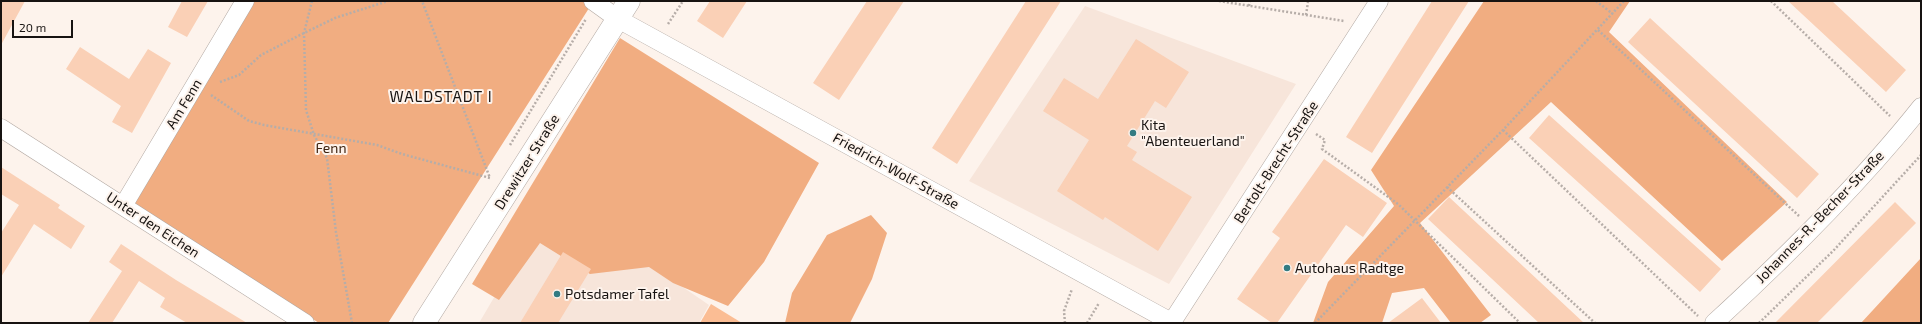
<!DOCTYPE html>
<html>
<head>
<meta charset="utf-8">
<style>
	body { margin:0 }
	#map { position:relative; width:1922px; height:324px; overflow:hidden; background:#fdf3ec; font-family:"Exo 2",sans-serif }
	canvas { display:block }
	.frame { position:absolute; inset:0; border:2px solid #171311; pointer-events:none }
	.scale { position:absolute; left:12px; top:20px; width:61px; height:18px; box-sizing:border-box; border:2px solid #171311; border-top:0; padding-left:5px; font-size:12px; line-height:14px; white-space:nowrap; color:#171311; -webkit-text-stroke:3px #fdf3ec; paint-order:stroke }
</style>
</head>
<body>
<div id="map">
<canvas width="1922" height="324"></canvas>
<div class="frame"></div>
<div class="scale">20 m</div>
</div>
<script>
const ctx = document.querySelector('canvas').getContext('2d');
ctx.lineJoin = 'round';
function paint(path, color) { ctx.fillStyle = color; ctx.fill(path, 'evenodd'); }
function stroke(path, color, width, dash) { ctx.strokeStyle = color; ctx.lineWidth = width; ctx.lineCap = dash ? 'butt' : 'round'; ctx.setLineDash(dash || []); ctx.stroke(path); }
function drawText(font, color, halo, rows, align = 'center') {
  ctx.font = font + ' "Exo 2",sans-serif'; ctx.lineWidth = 4; ctx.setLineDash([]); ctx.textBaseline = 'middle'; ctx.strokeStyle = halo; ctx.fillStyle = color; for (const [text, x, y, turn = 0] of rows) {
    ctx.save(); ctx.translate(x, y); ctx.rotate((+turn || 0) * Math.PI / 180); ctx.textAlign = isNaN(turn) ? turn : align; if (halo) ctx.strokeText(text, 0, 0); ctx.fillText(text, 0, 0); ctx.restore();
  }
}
const built = new Path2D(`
	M1085 6 1296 84 1169 284 969 181Z
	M532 233 614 240 709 305 699 323H479Z`);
const green = new Path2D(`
	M711 304 742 323H700Z`);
const forest = new Path2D(`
	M251 1H581L591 5 388 323H319L132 204Z
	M1484 1H1630L1609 32 1787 202 1722 261 1551 102 1420 223 1491 315 1480 323H1451L1424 288 1392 293 1382 323H1313L1328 282 1394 206 1371 170Z
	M620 38 819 163 764 262 728 306 673 283 649 267 590 274 540 243 499 300 472 284Z
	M871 215 887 233 872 279 850 323H785L792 293 827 235Z
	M1921 258V323H1861Z`);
const building = new Path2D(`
	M1 1H25L1 45Z
	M182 1H208L187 37 168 27Z
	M710 1H747L723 38 697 21Z
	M867 1H904L839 100 813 83Z
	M1026 1H1061L957 164 932 148Z
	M1432 1H1469L1372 153 1346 137Z
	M1788 1H1832L1906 70 1886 92Z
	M1650 18 1819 174 1797 198 1628 42Z
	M1136 39 1189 72 1166 108 1155 101 1127 146 1137 152 1132 160 1192 197 1158 251 1105 217 1103 220 1057 191 1089 140 1043 111 1064 78 1098 99Z
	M80 47 129 79 148 49 171 63 132 133 112 122 121 106 66 69Z
	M1549 115 1721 269 1700 292 1529 138Z
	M1324 159 1387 203 1363 237 1346 225 1277 323H1272L1237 299 1280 238 1272 232Z
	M1 167 60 205 58 208 85 226 71 249 34 224 1 277V233L19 205 1 194Z
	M1449 197 1584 323H1539L1428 219Z
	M1895 202 1916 223 1817 323H1775Z
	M121 244 176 280 247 323H187L160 307 165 298 139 281 112 323H88L122 271 109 262Z
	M563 252 591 269 558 323H520Z
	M1422 298 1441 323H1388Z`);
const path = new Path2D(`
	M312 1 304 33 306 110 314 135 327 158 336 232 352 323
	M1219 1 1344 21
	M1596 1 1613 14
	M1771 1 1890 116
	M1249 6 1250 1
	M1306 15 1308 2
	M668 24 683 1
	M1598 30 1799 216
	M220 82 239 75 261 55 304 33 335 18 388 1
	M211 95 249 121 264 125 377 145 402 154 490 178 422 1
	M1503 130 1698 316
	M1316 134 1325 140 1322 149 1398 204 1520 323
	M510 145 586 19
	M1447 187 1595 323
	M1065 323 1064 311 1072 289
	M1087 323 1099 303
	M1315 323 1503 130 1624 1
	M1759 323 1834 250 1921 155`);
const street = new Path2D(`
	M593 1 618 19 1173 323
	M1 128 305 323
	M123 206 245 1
	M1172 322 1379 1
	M1714 323C1787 256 1859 185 1921 107`);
const secondary = new Path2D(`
	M424 323 629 1`);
const markers = [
	[1133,133,4,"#337b82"],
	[1287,268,4,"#337b82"],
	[557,294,4,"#337b82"]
];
const streetNames = [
	["Am Fenn",184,104,-59],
	["Drewitzer Straße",527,162,-58],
	["Bertolt-Brecht-Straße",1276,162,-57],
	["Friedrich-Wolf-Straße",896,171,29],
	["Johannes-R.-Becher-Straße",1820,217,-46],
	["Unter den Eichen",153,225,33]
];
const poiNames = [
	["Kita",1141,125],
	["\"Abenteuerland\"",1141,141],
	["Autohaus Radtge",1295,268],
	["Potsdamer Tafel",565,294]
];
const parkNames = [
	["Fenn",331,148]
];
const neighbourhoodNames = [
	["WALDSTADT I",441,97]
];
paint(built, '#f7e5da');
paint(green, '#fbbd94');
paint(forest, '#f1ad81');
paint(building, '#fad0b6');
stroke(street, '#b2a8a2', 19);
stroke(secondary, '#b2a8a2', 23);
stroke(path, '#b6ada8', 2.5, [2, 2]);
stroke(street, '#fff', 18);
stroke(secondary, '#fff', 22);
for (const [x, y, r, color] of markers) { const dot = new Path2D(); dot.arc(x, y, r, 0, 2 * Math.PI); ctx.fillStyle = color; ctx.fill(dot); stroke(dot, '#fdf3ec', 1.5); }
drawText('14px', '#171311', '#fdf3ec', streetNames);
drawText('14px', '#171311', '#fdf3ec', poiNames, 'left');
drawText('14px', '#3e2310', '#fdf3ec', parkNames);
ctx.letterSpacing = '1px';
drawText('15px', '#171311', '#fdf3ec', neighbourhoodNames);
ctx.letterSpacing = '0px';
</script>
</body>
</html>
